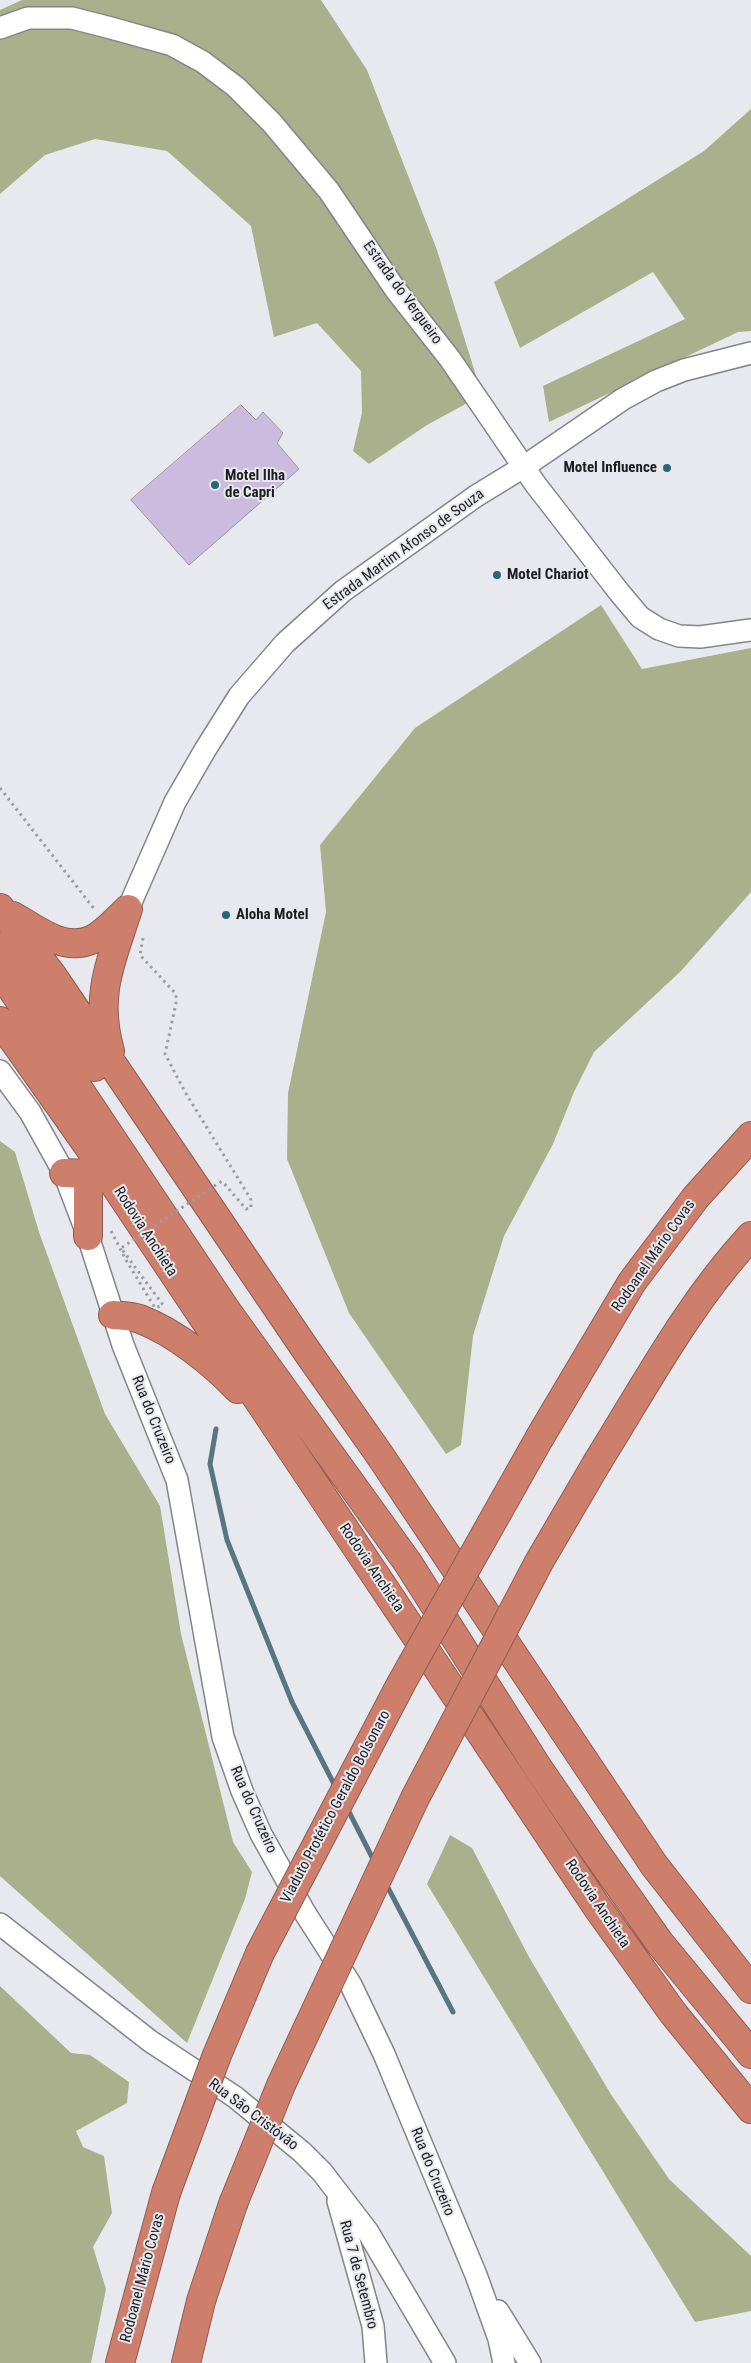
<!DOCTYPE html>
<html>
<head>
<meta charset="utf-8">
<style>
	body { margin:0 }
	canvas { display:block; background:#e8e9ef }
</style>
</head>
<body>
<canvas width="751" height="2363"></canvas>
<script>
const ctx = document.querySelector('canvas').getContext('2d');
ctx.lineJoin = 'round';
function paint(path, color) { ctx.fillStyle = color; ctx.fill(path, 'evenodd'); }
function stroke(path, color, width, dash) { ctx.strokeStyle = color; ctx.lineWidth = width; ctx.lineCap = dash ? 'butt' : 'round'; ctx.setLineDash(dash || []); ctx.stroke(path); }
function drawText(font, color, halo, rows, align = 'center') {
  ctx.font = font + ' "Roboto Condensed",sans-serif'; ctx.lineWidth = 4; ctx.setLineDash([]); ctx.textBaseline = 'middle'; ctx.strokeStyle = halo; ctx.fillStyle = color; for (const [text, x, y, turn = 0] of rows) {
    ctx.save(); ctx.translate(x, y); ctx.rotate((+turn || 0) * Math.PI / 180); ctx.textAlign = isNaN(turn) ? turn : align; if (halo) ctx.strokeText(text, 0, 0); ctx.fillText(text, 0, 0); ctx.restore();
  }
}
const forest = new Path2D(`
	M22 0H321L367 70 437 250 482 395 427 425 369 464 353 451 362 413 361 371 317 323 274 337 251 226 167 151 95 139 45 155 0 194V10Z
	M751 109V331L738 332 549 422 543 386 685 319 653 272 520 348 494 282 704 151Z
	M601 605 642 669 751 648V892L681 971 594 1052 574 1092 553 1144 504 1236 473 1336 461 1445 446 1454 349 1313 287 1159 288 1093 326 912 320 845 415 728Z
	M0 1141 15 1152 39 1232 105 1414 160 1506 181 1634 233 1842 252 1872 245 1899 187 2043 0 1876Z
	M450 1835 472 1848 529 1957 612 2096 669 2179 751 2256V2311L695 2322 427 1884Z
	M0 1986 71 2053 90 2055 129 2082 127 2103 76 2131 83 2147 104 2156 112 2213 93 2247 106 2289 91 2363H0Z`);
const stream = new Path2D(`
	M216 1429 210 1464 227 1540 292 1702 336 1788
	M346 1806 374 1861
	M385 1882 453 2012`);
const building = new Path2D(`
	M241 405 256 420 263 412 283 433 277 443 299 469 189 565 131 500Z`);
const path = new Path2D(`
	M0 788 95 910
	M143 938 140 955 176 994V1003L165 1054 185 1092 247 1193 251 1200V1208L246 1209 222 1181
	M111 1231 126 1260`);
const minor = new Path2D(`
	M0 28 28 18H72L111 28 172 45 203 62 236 87 272 123 329 191 395 289 450 359 536 485 619 592 640 617 659 629 679 636 700 637 751 630
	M128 909 175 802 205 750 239 696 285 643 343 591 476 496 525 466 623 399 656 381 684 370 751 353
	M0 1071 30 1112 64 1173 88 1236 123 1345 177 1480 223 1737 242 1791 261 1834 305 1913 351 1985 384 2054 476 2275 499 2339 504 2363
	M0 1924 150 2041 235 2097 302 2152 322 2172 368 2232 445 2363
	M338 2201 373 2326 376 2363
	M498 2311 530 2363`);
const highway = new Path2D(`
	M0 908 52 975 306 1350 379 1454 654 1865 751 1989
	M13 916C36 929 63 952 91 940 105 934 116 920 127 910
	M0 946 95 1067
	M0 971 226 1310 408 1563 538 1768 592 1847 659 1942 751 2054
	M0 1021 96 1157 597 1907 673 2013 751 2109
	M110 1051C94 995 111 962 128 909
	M64 1173 88 1174
	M88 1236V1174L96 1157
	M113 1315C122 1316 132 1316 140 1319 176 1333 212 1362 238 1389
	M540 1437 632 1282 696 1197 751 1136
	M598 1461C646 1384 689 1303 751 1236
	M120 2363 166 2193
	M186 2363 201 2301 233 2204`);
const pathBridge = new Path2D(`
	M126 1260 155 1308 163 1305 121 1248 222 1181`);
const highwayBridge = new Path2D(`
	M166 2193 217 2055 260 1953 402 1682 540 1437
	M233 2204 281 2085 415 1798 539 1562 598 1461`);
const markers = [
	[667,468,5,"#25687a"],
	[215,485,5,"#25687a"],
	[497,575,5,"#25687a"],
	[226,915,5,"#25687a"]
];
const streetNames = [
	["Estrada do Vergueiro",402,293,54],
	["Estrada Martim Afonso de Souza",404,550,-36],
	["Rodovia Anchieta",145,1232,57],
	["Rodoanel Mário Covas",654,1256,-55],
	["Rua do Cruzeiro",153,1420,68],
	["Rodovia Anchieta",371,1568,56],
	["Viaduto Protético Geraldo Bolsonaro",336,1807,-62],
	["Rua do Cruzeiro",253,1810,66],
	["Rodovia Anchieta",597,1904,56],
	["Rua São Cristóvão",253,2115,37],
	["Rua do Cruzeiro",432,2172,68],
	["Rua 7 de Setembro",358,2275,75],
	["Rodoanel Mário Covas",143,2278,-75]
];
const poiNames = [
	["Motel Influence",657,468,"right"],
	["Motel Ilha",225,476],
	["de Capri",225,493],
	["Motel Chariot",507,575],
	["Aloha Motel",236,915]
];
paint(forest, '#a9b08b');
stroke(stream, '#587681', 5);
paint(building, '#cbbcdf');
stroke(building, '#99979c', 1);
stroke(minor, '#84848a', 24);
stroke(highway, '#8f5d51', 30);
stroke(path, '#9d9da2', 3, [2.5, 4]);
stroke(minor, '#fff', 21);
stroke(highway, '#cd7f6c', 28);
stroke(highwayBridge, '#8f5d51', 30, []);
stroke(pathBridge, '#9d9da2', 3, [2.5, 4]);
stroke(highwayBridge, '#cd7f6c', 28);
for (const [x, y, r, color] of markers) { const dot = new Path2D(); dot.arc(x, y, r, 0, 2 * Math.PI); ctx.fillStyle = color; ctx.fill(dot); stroke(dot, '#e8e9ef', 2); }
drawText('15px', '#1d1d20', '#e8e9ef', streetNames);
drawText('bold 15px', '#1d1d20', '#e8e9ef', poiNames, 'left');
</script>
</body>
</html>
